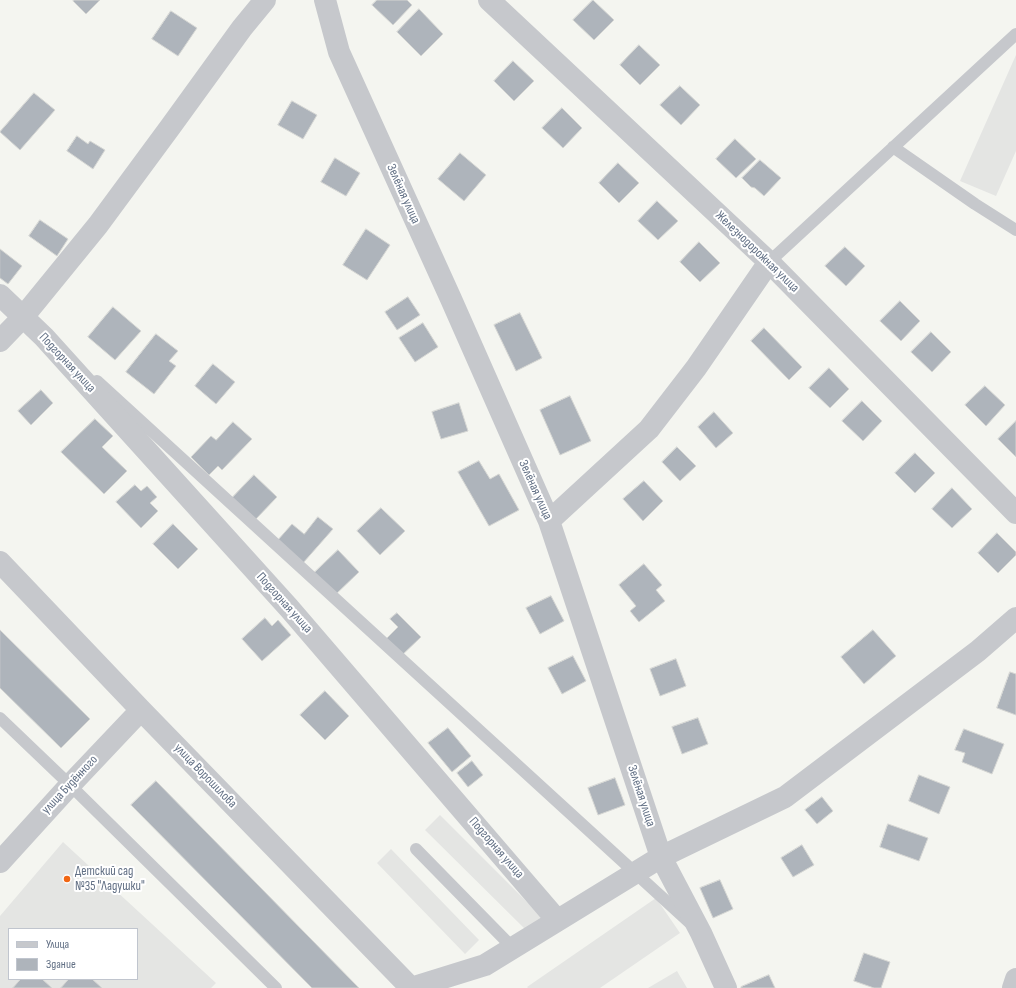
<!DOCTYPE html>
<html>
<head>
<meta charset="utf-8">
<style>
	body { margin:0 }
	#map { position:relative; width:1016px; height:988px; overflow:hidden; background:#f4f5f0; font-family:"Sofia Sans Condensed",sans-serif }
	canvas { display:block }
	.legend { position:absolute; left:8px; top:928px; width:130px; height:52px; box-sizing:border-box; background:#fff; border:1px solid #c0c5ce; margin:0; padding:5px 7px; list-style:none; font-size:12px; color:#616f84 }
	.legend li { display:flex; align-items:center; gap:8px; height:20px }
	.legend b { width:20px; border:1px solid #c0c5ce }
</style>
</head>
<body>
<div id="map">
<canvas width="1016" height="988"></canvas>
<ul class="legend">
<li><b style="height:5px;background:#c6c8cc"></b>Улица</li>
<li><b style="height:11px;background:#aeb4bb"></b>Здание</li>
</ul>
</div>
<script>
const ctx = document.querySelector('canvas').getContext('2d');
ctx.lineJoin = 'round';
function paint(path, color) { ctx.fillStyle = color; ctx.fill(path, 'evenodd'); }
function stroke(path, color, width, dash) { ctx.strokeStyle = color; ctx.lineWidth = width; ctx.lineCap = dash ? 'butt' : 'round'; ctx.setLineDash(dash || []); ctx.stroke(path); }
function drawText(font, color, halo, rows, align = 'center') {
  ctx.font = font + ' "Sofia Sans Condensed",sans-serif'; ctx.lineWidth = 4; ctx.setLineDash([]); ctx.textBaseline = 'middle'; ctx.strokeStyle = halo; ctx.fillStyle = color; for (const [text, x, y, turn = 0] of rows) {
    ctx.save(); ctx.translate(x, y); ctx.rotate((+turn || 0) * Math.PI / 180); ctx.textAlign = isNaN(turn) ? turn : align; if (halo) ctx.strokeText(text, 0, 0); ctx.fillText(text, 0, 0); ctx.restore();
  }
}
const built = new Path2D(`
	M1016 55V151L996 196 960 181Z
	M440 815 542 917 527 931 425 830Z
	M63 842 216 983 211 988H0V916ZM9 929H137V979H9Z
	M391 849 479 940 465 954 377 863Z
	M656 898 680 933 600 988H528L527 987Z
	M677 971 687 988H648Z`);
const building = new Path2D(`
	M74 0H100L86 14 73 1Z
	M377 0H407L412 5 393 25 372 5Z
	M593 0 614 20 594 40 573 20Z
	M419 9 443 34 421 56 397 32Z
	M171 11 197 28 178 56 152 39Z
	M639 45 660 65 640 85 620 65Z
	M513 61 534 81 514 101 494 81Z
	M680 86 700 105 681 125 660 105Z
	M34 93 55 110 20 150 0 132Z
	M292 101 317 115 303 139 278 125Z
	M562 108 582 128 563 148 542 128Z
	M77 136 88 144 90 141 105 150 93 169 67 151Z
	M735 139 756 159 736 178 716 159Z
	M460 153 486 175 464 201 438 179Z
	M335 158 360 173 346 196 321 182Z
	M760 160 781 178 764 196 755 188 751 187 742 178Z
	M618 163 639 183 619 203 599 183Z
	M657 201 678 221 658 240 638 221Z
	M40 220 68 239 57 256 29 236Z
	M366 229 390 245 367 280 343 265Z
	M699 242 720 263 700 282 680 262Z
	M845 247 865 266 846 286 825 266Z
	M0 249 22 266 8 284 0 278Z
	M408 297 420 315 397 330 385 312Z
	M900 301 920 321 901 341 880 321Z
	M113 307 141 331 115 360 88 337Z
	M520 313 542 358 516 371 494 325Z
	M423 323 438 347 415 362 399 338Z
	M764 328 802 367 789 380 751 341Z
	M931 332 951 352 932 372 911 352Z
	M156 334 178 351 169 361 176 366 154 394 126 372Z
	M213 364 235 382 216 404 195 386Z
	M829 368 849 389 830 408 809 388Z
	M985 386 1005 405 986 426 965 405Z
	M41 390 53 403 31 425 18 411Z
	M570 396 591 441 560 455 540 410Z
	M862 401 882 421 863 441 842 421Z
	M459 403 468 431 441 439 432 412Z
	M714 412 733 433 716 448 698 427Z
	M95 419 113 436 102 447 127 471 104 494 61 452Z
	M1016 421V457L998 439Z
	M233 422 252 439 222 470 218 466 209 475 191 457 211 436 216 440Z
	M677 447 696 466 680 481 662 462Z
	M915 453 935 473 915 493 895 473Z
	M479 461 490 479 499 474 519 510 489 526 458 472Z
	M254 475 277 497 255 520 232 498Z
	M644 481 663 501 643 521 623 499Z
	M135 485 141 491 147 486 157 497 150 503 158 511 141 528 116 502Z
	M952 488 972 509 952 528 932 509Z
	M381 508 405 531 380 555 357 531Z
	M318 517 333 529 303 563 277 541 292 524 304 534Z
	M173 524 198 549 178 569 153 544Z
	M997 533 1016 552V555L998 573 978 553Z
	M338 550 359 572 334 596 313 574Z
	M644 564 662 585 656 590 665 601 639 622 630 611 636 606 619 585Z
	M551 596 564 621 540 634 526 608Z
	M397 613 421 637 399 658 383 642 398 627 390 619Z
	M265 618 272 626 278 620 291 635 262 661 242 639Z
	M0 630 90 719 61 748 0 688Z
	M873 630 896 656 864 684 841 657Z
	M573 656 586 681 562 694 548 668Z
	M676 659 686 686 660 696 650 669Z
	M1010 672 1016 674V715L997 708Z
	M325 691 349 716 325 740 300 715Z
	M698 718 708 744 682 754 672 727Z
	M448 728 471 756 452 772 428 743Z
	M964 729 1004 744 992 774 962 762 965 753 955 750Z
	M472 761 483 775 468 787 457 773Z
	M919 775 950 787 939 814 909 801Z
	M615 778 625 805 598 815 588 788Z
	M156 781 359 988H312L131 805Z
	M822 797 833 811 817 824 805 810Z
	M888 824 928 838 919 861 880 847Z
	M802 845 814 865 793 877 781 858Z
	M720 880 733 909 713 918 700 888Z
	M864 953 890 962 881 988H874L854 981Z
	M769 975 775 988H741V987Z
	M21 979H42L52 988H13Z
	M69 979H92L102 988H61Z`);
const lane = new Path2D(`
	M893 147 975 204 1016 230
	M769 262 1016 34
	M97 381 689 922
	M0 718 70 785 276 988
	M416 849 513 948`);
const street = new Path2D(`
	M325 0 339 52 451 299 549 521 661 857 701 933 726 988
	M489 0 769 262 1016 513
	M0 295 44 337 289 608 557 920
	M0 341 23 317 98 225 171 126 242 28 265 0
	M549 521 649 429 696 368 769 262
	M0 562 141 710 411 988
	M0 862 70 785 141 710
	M411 988 485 965 661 857 785 797 978 651 1016 618
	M1013 988 1016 979`);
const markers = [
	[67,879,4,"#f16613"]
];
const streetNames = [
	["Зелёная улица",403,194,66],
	["Железнодорожная улица",757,252,44],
	["Подгорная улица",67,363,47],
	["Зелёная улица",535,490,66],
	["Подгорная улица",284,603,48],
	["улица Ворошилова",205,776,46],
	["улица Будённого",70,785,-47],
	["Зелёная улица",641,796,72],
	["Подгорная улица",496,848,49]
];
const poiNames = [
	["Детский сад",75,872],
	["№35 \"Ладушки\"",75,887]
];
paint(built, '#e4e5e3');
paint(building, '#aeb4bb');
stroke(building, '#d5d6d3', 1);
stroke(lane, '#c6c8cc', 12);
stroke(street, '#c6c8cc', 22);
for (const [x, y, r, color] of markers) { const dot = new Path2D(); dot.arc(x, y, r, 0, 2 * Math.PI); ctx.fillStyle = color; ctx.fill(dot); stroke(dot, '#fff', 1.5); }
drawText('13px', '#616f84', '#fff', streetNames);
drawText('13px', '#616f84', '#fff', poiNames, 'left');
</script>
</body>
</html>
